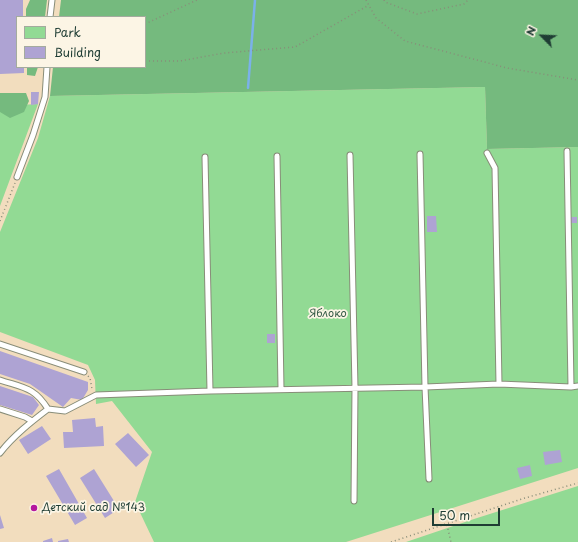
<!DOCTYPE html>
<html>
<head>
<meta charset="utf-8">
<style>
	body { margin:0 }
	#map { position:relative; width:578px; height:542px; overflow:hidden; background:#f2ddbe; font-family:"Playpen Sans",sans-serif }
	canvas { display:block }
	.legend { position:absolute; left:16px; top:16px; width:130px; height:52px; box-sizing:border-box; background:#fcf5e5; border:1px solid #a4ab9e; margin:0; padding:5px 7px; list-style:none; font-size:12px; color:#1f3d34 }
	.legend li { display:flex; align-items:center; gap:8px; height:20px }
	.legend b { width:20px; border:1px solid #a4ab9e }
	.north { position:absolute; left:522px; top:16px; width:40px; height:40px; -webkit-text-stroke:3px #fcf5e5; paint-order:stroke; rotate:294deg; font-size:11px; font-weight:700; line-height:16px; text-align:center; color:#1f3d34 }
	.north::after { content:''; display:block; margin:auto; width:14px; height:18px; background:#1f3d34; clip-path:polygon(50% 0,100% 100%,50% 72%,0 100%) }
	.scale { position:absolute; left:432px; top:508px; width:68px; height:18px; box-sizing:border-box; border:2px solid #1f3d34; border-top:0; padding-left:5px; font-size:12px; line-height:14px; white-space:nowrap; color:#1f3d34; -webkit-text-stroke:3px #fcf5e5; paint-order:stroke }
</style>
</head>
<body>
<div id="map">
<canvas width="578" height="542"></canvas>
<ul class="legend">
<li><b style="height:11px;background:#92da94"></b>Park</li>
<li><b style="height:11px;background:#aea3d3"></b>Building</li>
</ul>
<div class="north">N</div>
<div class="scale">50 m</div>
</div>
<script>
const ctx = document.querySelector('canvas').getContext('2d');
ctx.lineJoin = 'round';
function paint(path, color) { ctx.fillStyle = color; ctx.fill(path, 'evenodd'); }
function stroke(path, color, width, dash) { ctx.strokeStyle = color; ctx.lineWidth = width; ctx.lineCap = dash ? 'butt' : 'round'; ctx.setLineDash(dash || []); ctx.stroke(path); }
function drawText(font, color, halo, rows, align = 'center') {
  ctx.font = font + ' "Playpen Sans",sans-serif'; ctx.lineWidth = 3.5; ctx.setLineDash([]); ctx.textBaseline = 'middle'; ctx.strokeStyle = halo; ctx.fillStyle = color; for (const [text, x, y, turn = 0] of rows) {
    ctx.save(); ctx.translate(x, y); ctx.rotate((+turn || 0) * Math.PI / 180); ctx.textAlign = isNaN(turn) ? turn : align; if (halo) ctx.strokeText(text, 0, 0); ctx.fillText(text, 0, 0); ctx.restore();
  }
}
const green = new Path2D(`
	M485 87 487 149 578 147V468L346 542H154L135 502 152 452 112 401 96 404 95 380 88 365 0 332V232L38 138 50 96Z
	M38 104 0 206V106Z
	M578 486V542H406L474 519Z`);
const forest = new Path2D(`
	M30 0H47L45 17H26V9Z
	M61 0H578V147L487 149 485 87 50 96 53 67H145V17H59Z
	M27 67H38L35 76 27 75Z
	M0 93H26L29 101 24 112 10 118 0 112Z`);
const stream = new Path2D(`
	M248 88 255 0`);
const building = new Path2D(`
	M0 0H23V17H17V67H24V73L0 74Z
	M31 92H39L38 104 31 105Z
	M427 216H436L437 232H427Z
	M570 217H577V223H570Z
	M267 334H275V343H267Z
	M0 351 88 382V390L82 400 71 398 63 407 30 384 0 374Z
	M0 386 33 397 39 405 32 415 0 405Z
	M95 418 96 427 103 426 104 446 64 448 63 432H73L72 420Z
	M42 426 51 439 28 454 19 440Z
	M128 433 149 455 136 467 115 444Z
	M560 450 562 462 545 465 543 452Z
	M530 465 532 476 520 479 517 468Z
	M59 469 87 518 75 525 46 476Z
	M94 469 119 509 105 518 80 478Z
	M0 515 4 528 0 529Z
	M52 538 53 542H43V541Z
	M68 539 69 542H58V541Z`);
const path = new Path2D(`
	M366 0 376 18 405 41 507 68 578 80
	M384 0 385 2 417 14 464 4 468 0
	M145 24 197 0
	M145 61H180L224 53 295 47 369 5
	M0 221 15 183
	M88 376 90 378 92 389
	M447 525 451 542
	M391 542 525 498 578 483`);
const lane = new Path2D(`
	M50 17 52 0
	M567 151 571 387
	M487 153 495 168 499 384
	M420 154 425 387 429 479
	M350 155 355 388 354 501
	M277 156 281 389
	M205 157 210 391
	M17 177 33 135 45 97 47 67
	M0 344 84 372
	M0 380C24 388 34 387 48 409
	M0 409 25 417 32 421
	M0 453C13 436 31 422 48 409L65 411 96 395 210 391 425 387 499 384 571 387 578 386`);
const markers = [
	[34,508,4,"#b5179e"]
];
const parkNames = [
	["Яблоко",328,314]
];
const poiNames = [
	["Детский сад №143",42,508]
];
paint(green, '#92da94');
paint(forest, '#75ba7e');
stroke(stream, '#7bb1ea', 2.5);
paint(building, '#aea3d3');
stroke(lane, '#888d79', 7);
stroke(path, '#888d79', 1.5, [1, 3]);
stroke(lane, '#fff', 5);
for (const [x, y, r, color] of markers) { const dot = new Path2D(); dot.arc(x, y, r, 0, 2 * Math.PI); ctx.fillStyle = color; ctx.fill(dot); stroke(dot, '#fcf5e5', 1.5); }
drawText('11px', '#365c47', '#fcf5e5', parkNames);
drawText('11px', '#1f3d34', '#fcf5e5', poiNames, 'left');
</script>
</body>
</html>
